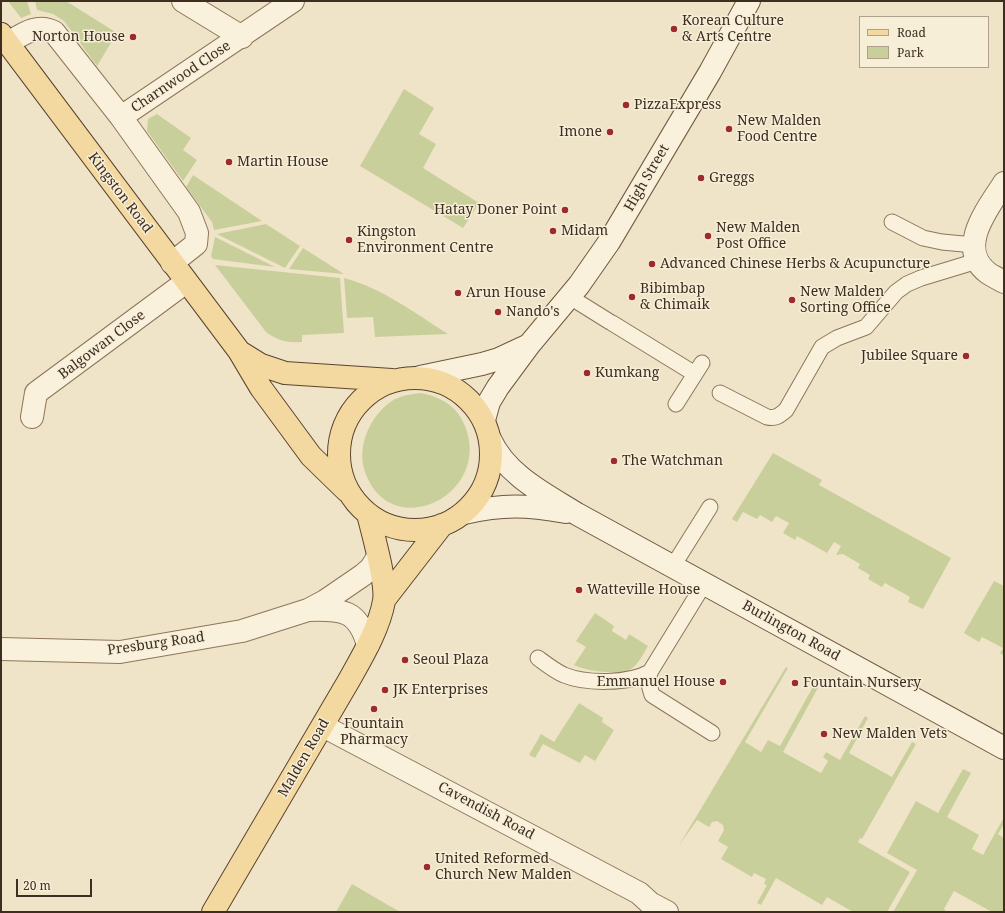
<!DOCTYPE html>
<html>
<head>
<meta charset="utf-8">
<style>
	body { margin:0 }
	#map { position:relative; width:1005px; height:913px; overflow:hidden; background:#f0e4c8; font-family:"Noto Serif",serif }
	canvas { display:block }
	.frame { position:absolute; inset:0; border:2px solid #3d2e20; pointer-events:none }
	.legend { position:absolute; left:859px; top:16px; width:130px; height:52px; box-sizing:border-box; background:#f7eed8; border:1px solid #ada18e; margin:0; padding:5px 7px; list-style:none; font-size:12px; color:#3d2e20 }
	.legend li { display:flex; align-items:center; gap:8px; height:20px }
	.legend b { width:20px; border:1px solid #ada18e }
	.scale { position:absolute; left:16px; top:879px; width:76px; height:18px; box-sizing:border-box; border:2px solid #3d2e20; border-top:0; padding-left:5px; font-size:12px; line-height:14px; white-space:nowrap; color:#3d2e20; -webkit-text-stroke:3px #f7eed8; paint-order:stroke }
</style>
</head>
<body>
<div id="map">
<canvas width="1005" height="913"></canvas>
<div class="frame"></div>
<ul class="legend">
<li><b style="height:5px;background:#f3d9a0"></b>Road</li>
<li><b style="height:11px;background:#c9cf9b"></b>Park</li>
</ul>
<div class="scale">20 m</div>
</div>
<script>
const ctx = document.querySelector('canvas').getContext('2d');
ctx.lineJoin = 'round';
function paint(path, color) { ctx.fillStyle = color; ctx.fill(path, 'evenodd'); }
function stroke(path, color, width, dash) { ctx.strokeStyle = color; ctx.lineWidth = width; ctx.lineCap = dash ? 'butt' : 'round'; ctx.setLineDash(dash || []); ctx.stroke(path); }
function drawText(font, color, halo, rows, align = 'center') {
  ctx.font = font + ' "Noto Serif",serif'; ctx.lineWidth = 3; ctx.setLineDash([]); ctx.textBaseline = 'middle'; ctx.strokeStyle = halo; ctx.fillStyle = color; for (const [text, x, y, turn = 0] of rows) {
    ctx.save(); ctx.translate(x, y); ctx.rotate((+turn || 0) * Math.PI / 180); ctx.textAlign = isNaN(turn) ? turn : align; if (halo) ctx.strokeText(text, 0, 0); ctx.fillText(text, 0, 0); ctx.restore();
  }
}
const green = new Path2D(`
	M8 1H27L31 14 21 18Z
	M35 1H66L117 33 97 66 64 21 53 14 37 10Z
	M404 89 434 108 419 134 436 144 423 168 479 203 463 228 360 166Z
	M157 114 191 138 183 150 197 160 183 181 147 131 148 119Z
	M193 175 262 221 214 230 212 222 186 187Z
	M266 224 300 246 285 268 217 234Z
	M215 237 275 267 213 259 211 256Z
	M303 248 344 274 289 269Z
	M215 265 340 278 344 333 302 335V342C287 343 278 341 266 332Z
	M344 278C382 288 415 313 448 334L375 337 373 317 347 318Z
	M421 393C441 397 457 406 465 426 493 496 388 546 364 469 357 444 372 412 395 399 404 395 412 394 421 393Z
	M773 453 822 480 819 485 951 558 923 609 908 602 910 597 885 583 882 587 868 579 870 575 858 568 860 564 843 554 836 555 841 546 834 542 827 553 797 536 795 540 783 533 789 523 776 516 772 522 760 515 757 519 743 512 737 522 732 519Z
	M994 581 1004 586V656L1000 653 1003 648 982 637 979 642 964 633Z
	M595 613 614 626 612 631 626 640 629 634 648 646C643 654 638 666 629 670 618 675 584 671 574 665L586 647 576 641Z
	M786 667 788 668 745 742 761 752 768 740 780 746 815 683 819 686 783 752 821 773 828 761 823 757 826 752 840 760 865 716 868 718 849 753 892 777 912 742 916 744 862 839 860 838 858 842 910 872 887 912H853L827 897 822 905 776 878 761 905 757 903 767 885 764 884 766 879 754 873 752 877 721 859 728 847 718 841 724 830 723 825 717 821 712 822 709 827 697 820 678 847Z
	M579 703 603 718 602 722 614 730 595 761 585 755 580 763 543 744 535 758 529 755 541 734 554 742Z
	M963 769 971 773 947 817 979 835 972 849 983 855 1004 817V824L998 834 1004 838V912H992L954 891 944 909 947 912H893L917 870 887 853 916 801 938 813Z
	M352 884 400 912H336Z`);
const lane = new Path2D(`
	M892 222 923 238 942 242 974 245
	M570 297 610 322
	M612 323 695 374
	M720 393 767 417C775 419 779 416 786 410L822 347 837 338 866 327 896 292 907 284 921 278 977 261
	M676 404 702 363
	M673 566 710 507
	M538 658C546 664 555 671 564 675 586 684 629 684 650 672L704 584
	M650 672 648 681 652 695 712 733`);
const street = new Path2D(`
	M183 1 242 37
	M8 43C23 34 37 23 54 32L121 117 189 212 197 233 196 244 172 263
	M121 117 293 1
	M1004 183C989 207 955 248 988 273 992 276 999 279 1004 282
	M32 417 36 393 186 282
	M309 610C343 609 358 610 368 645
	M1 649 120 652 242 631 308 610 325 601 363 575 371 568 378 557
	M323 726 639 893 650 903 667 912`);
const secondary = new Path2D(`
	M420 377 482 364 499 359 527 346
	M484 420 489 402 498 387 529 345 579 285 609 242 710 72 749 1
	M490 439C506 475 545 494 577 514L1004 748
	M464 513C503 504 527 505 566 512`);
const primary = new Path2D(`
	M1 34 239 351 261 388 311 456 347 491
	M240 352 261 365 285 373 392 380
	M339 454a76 76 0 1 1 152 0a76 76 0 1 1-152 0Z
	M384 600 442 525
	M213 912 348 682C362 657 379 629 384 601 387 583 373 534 368 514`);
const markers = [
	[674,29,4,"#9e2a2b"],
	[133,37,4,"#9e2a2b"],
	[626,105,4,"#9e2a2b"],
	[729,129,4,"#9e2a2b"],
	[610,132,4,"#9e2a2b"],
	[229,162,4,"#9e2a2b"],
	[701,178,4,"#9e2a2b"],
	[565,210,4,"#9e2a2b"],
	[553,231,4,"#9e2a2b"],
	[708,236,4,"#9e2a2b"],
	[349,240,4,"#9e2a2b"],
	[652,264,4,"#9e2a2b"],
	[458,293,4,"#9e2a2b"],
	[632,297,4,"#9e2a2b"],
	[792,300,4,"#9e2a2b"],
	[498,312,4,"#9e2a2b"],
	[966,356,4,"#9e2a2b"],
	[587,373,4,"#9e2a2b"],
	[614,461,4,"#9e2a2b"],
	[579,590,4,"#9e2a2b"],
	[405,660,4,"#9e2a2b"],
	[723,682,4,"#9e2a2b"],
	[795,683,4,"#9e2a2b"],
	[385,690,4,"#9e2a2b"],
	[374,709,4,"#9e2a2b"],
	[824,734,4,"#9e2a2b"],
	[427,867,4,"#9e2a2b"]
];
const poiNames = [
	["Korean Culture",682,21],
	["& Arts Centre",682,37],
	["Norton House",125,37,"right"],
	["PizzaExpress",634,105],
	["New Malden",737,121],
	["Food Centre",737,137],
	["Imone",602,132,"right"],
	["Martin House",237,162],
	["Greggs",709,178],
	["Hatay Doner Point",557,210,"right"],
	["New Malden",716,228],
	["Post Office",716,244],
	["Midam",561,231],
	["Kingston",357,232],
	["Environment Centre",357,248],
	["Advanced Chinese Herbs & Acupuncture",660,264],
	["Bibimbap",640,289],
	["& Chimaik",640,305],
	["New Malden",800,292],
	["Sorting Office",800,308],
	["Arun House",466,293],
	["Nando's",506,312],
	["Jubilee Square",958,356,"right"],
	["Kumkang",595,373],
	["The Watchman",622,461],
	["Watteville House",587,590],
	["Seoul Plaza",413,660],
	["Emmanuel House",715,682,"right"],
	["Fountain Nursery",803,683],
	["JK Enterprises",393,690],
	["Fountain",374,724,"center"],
	["Pharmacy",374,740,"center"],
	["New Malden Vets",832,734],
	["United Reformed",435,859],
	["Church New Malden",435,875]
];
const streetNames = [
	["Charnwood Close",181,77,-34],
	["High Street",647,178,-60],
	["Kingston Road",120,193,53],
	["Balgowan Close",102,345,-37],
	["Burlington Road",791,631,29],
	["Presburg Road",156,644,-8],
	["Malden Road",304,758,-60],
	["Cavendish Road",486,811,28]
];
paint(green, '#c9cf9b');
stroke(lane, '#8d765c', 17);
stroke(street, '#8d765c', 24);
stroke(secondary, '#6f573f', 24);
stroke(primary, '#5b4430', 24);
stroke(lane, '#faf1dc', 15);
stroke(street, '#faf1dc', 22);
stroke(secondary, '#faf1dc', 22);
stroke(primary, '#f3d9a0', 22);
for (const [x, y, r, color] of markers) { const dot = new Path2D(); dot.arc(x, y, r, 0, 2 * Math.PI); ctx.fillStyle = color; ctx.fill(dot); stroke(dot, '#f7eed8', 1.5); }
drawText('14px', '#3d2e20', '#f7eed8', poiNames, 'left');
drawText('14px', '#3d2e20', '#f7eed8', streetNames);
</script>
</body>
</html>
